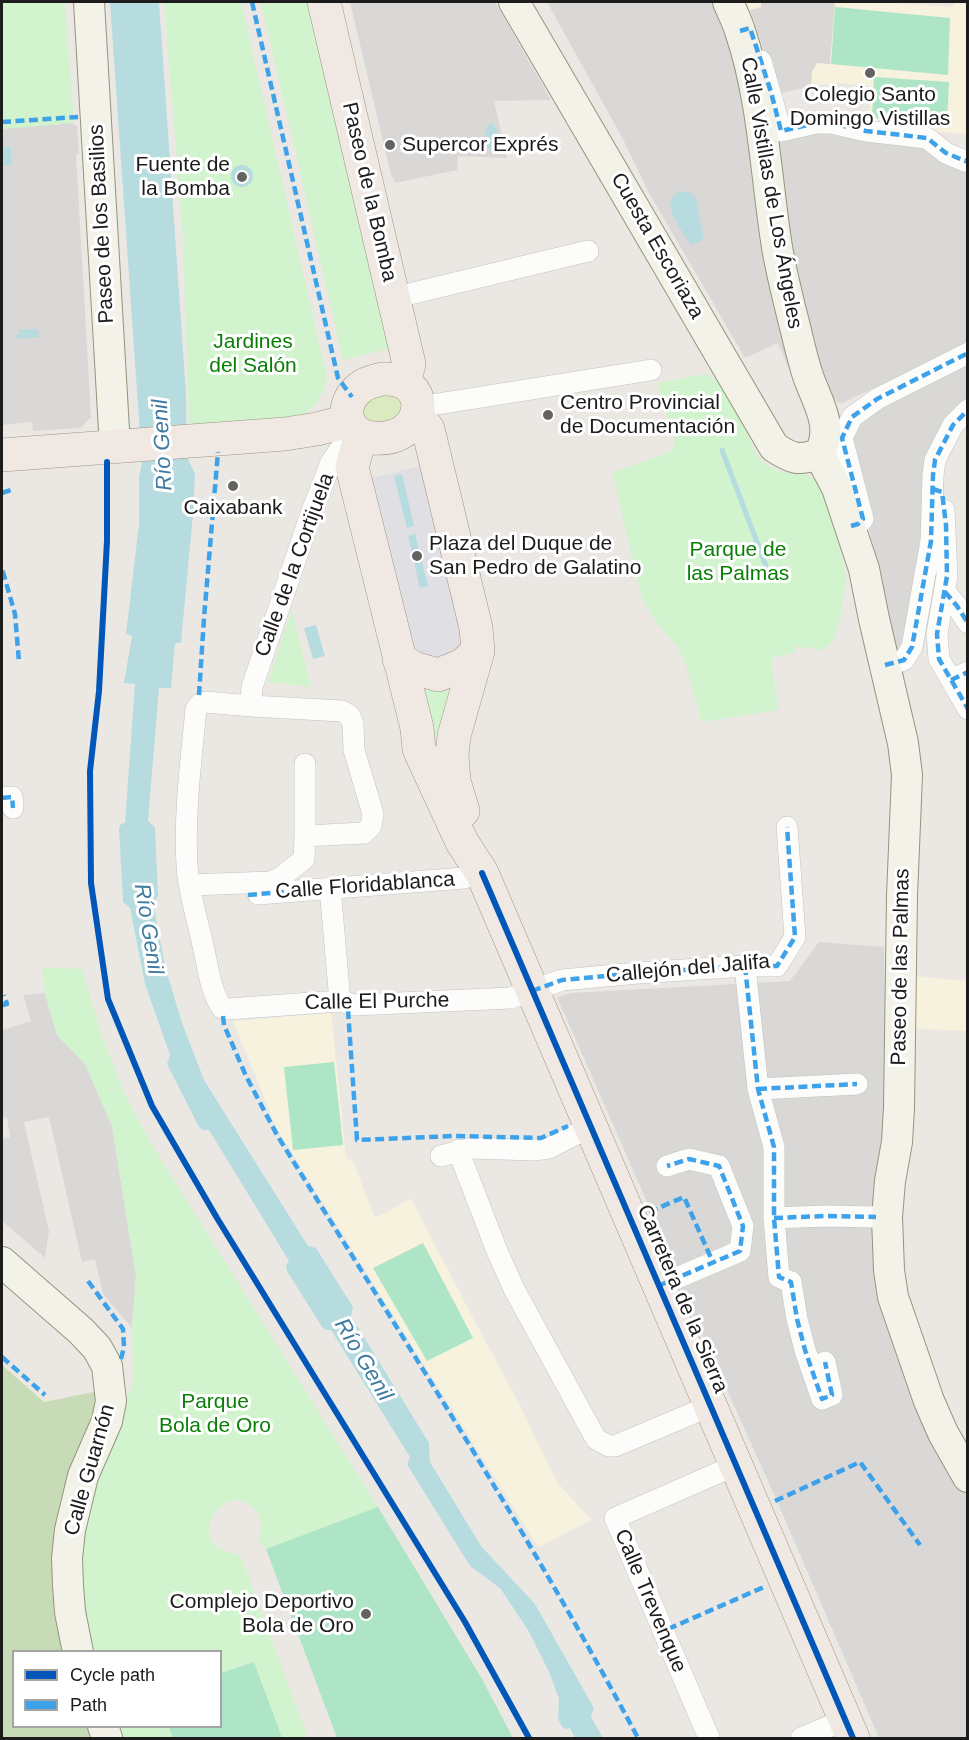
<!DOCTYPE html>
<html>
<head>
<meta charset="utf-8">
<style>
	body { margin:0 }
	#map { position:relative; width:969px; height:1740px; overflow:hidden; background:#ebe8e4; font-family:Arial,sans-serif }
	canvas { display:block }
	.frame { position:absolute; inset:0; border:3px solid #1c1c1c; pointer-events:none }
	.legend { position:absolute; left:12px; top:1650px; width:210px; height:78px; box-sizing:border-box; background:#fff; border:2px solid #a4a4a4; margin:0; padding:8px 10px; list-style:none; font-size:18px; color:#1c1c1c }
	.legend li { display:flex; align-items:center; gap:12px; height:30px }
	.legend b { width:30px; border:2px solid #a4a4a4 }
</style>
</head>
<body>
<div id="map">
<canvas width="969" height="1740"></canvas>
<div class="frame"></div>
<ul class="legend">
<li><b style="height:8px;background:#0057b8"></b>Cycle path</li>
<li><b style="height:8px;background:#3da2ea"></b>Path</li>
</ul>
</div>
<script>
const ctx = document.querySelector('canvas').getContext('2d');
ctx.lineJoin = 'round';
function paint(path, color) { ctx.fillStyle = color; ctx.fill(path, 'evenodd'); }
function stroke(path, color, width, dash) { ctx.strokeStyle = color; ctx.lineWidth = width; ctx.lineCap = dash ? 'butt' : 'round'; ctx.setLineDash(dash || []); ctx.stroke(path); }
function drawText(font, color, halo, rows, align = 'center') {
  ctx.font = font + ' Arial,sans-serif'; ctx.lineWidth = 6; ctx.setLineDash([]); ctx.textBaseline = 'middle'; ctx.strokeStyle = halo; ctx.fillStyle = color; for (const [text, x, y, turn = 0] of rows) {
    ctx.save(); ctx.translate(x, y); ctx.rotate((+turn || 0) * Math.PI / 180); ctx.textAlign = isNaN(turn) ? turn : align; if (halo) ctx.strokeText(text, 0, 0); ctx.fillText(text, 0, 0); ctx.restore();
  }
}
const residential = new Path2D(`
	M350 2H495L551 100 494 101 507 158 458 156 457 170 395 183 391 175Z
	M547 2H716L730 37 797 367 789 369 778 343 745 358 648 191 623 139Z
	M59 123H74V125H77L79 154H76L91 417 81 428 33 431 32 422 2 425V129L35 125H59Z
	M826 128 928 148 967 166V344L840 404 825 390 812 357 772 138Z
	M967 359V401L949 421 907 646 889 659 876 560 851 448 858 415Z
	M819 942 884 947 886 1079 876 1217 926 1413 967 1493V1738H879L777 1501 670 1264 647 1202 557 997 571 993 790 981Z
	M45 993 57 1035 85 1064 112 1126 136 1276 132 1328 103 1294 95 1259 82 1262 49 1117 24 1122 49 1231 45 1258 2 1221V1139L10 1137 7 1117 2 1118V1030L31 1021 23 995Z`);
const education = new Path2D(`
	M747 2H883L952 7 955 2H967V134L868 127 871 86 838 83 810 86 779 94Z
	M909 976 967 981V1031L908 1028Z
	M331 1013 346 1156 349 1161 352 1159 375 1218 411 1199 475 1322 516 1398 557 1482 591 1520 538 1547 276 1127 233 1021Z`);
const religious = new Path2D(`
	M761 2H835L830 64 817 63 812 72 811 86 779 94 750 10 761 7Z
	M860 1472 910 1542 866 1561 829 1486Z`);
const grass = new Path2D(`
	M396 394 405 406C390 422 384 426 363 419L362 403 373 395Z`);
const forest = new Path2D(`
	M2 1365 44 1402 98 1391 65 1651 14 1652V1726L90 1727 94 1738H2Z`);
const park = new Path2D(`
	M2 2H65L74 123 2 129Z
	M164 2H241L327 378C323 398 314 409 296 418L189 426 183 235Z
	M261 2H311L391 348 343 360Z
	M705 374 717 381 721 386 746 430 756 454 762 462 775 470 787 473 808 475 822 485 833 517 843 561 846 579 839 625 833 640 823 650 795 646 794 653 771 658 778 710 701 722 686 665 679 649 656 622 642 598 612 472 649 460 673 450 675 440 657 383Z
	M292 610 311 687 268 682Z
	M458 678 438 740 436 738 418 680Z
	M42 967 82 969 101 1033 123 1090 149 1140 378 1507 266 1549 258 1541C262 1530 263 1519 255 1510 223 1474 180 1548 237 1554L241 1557 308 1738H118L115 1727 220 1726V1652L91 1651 86 1636 79 1565 88 1498 133 1383 132 1328 136 1276 112 1126 85 1064 57 1035 45 993Z`);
const pitch = new Path2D(`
	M835 7 950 18 948 75 831 64Z
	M874 77 949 82 947 122 872 118Z
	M334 1062 343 1145 293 1150 284 1067Z
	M423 1243 473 1338 427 1361 373 1268Z
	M378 1507 482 1679 513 1738H337L266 1549Z
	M254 1662 282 1738H173L169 1727 220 1726 221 1673Z`);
const plaza = new Path2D(`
	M429 464 466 645 446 662 407 648 364 480Z`);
const water = new Path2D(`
	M110 2H159L186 394 187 457 195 474 193 514 181 643H175L171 688H159L148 821 155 827 158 896 153 903 165 966 181 1020 204 1080 308 1246 316 1248 353 1307 351 1316 429 1443 430 1462 481 1546 535 1604 594 1708 591 1717 603 1738H575L570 1728 566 1729 562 1727 558 1719 559 1699 550 1674 528 1630 500 1588 470 1566 408 1466V1462L410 1457 331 1330H326L322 1327 287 1271 286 1266 289 1261 209 1130H203L199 1127 167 1064 170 1055 145 984 130 908 123 902 119 828 121 824 125 823 135 684 124 683 132 636 126 634 139 524V477L142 463Z
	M492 123C497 129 500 138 499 146L495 149 491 150C482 144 486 135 487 126Z
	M2 147H11L12 165 2 166Z
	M231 176a11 11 0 1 1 22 0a11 11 0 1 1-22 0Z
	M686 191 692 194 696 199 704 239 691 245C683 231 652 195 686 191Z
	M38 329 39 337 17 339 16 335 19 334V330Z
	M402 474 414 526 407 528 394 476Z
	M415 534 428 586 420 588 408 536Z
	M316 625 325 656 313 659 304 628Z`);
const stream = new Path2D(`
	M722 450 766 566`);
const street = new Path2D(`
	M761 61 781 131 816 123H831L866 131 927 138 946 153 965 161 968 160
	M393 298 588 251
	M419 407 651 370
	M944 510 947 576 937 634 939 659 968 709
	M851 526 858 524 863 519 842 438 852 417 877 399 968 353
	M945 592 957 606 968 623
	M885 665 904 660 912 647 931 541 933 475 935 460 953 425 968 410
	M951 680 968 672
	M251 706 252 687 312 511 324 481 330 464 354 429
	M2 798 12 797 13 808
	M305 836V764
	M190 885 270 882 280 878 304 859 305 836 364 833 371 826 373 814 354 750 353 724 350 716 342 711 251 706 206 702 200 704 196 709C191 761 184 813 187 865 188 891 198 921 203 946 208 966 210 990 222 1008L228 1009 340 1001 355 1005 511 998 562 980 638 973 745 966H777L795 937 787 827
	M330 888 340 1001
	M258 894 464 878 482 873
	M745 966 758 1089 774 1147V1218L779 1277 791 1282 797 1319 805 1350 822 1399 832 1395 825 1362
	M758 1089 857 1084
	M458 1150 497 1251 514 1289 596 1439 609 1446H615L710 1406
	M441 1156 472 1148 534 1150 549 1148 590 1127
	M774 1218 825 1216 876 1217
	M658 1286 740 1251 743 1226 719 1166 689 1159 667 1166
	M709 1738 615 1518 736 1465
	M801 1738 845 1720`);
const secondary = new Path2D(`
	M89 2 115 447
	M514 2 774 447C792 459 798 461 819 454
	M728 2C732 11 737 21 740 31 763 98 766 178 777 247 781 271 787 295 793 319 798 338 802 358 808 376 817 402 835 427 819 454
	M819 454 837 488 864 569 874 619 903 743 907 775 902 896 899 1108 897 1142 890 1181 887 1217 889 1270 893 1297 929 1401 943 1433 968 1477
	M2 1262 81 1331 97 1348 107 1366 111 1401 107 1421 83 1476 70 1530 67 1558 68 1585 70 1612 78 1652
	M103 1726 107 1738`);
const primary = new Path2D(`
	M324 2 409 364 404 383
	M382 379C435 376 427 443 373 438 344 435 338 404 361 387 367 382 375 381 382 379Z
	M417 417 428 429 476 628 478 651 454 736 452 756 454 781 463 811
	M361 435 352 467 417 728 419 749 462 842 482 873 853 1738
	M2 455 285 434 317 429 348 421
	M399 659 414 668 438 675 463 665 478 651`);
const quiet = new Path2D(`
	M252 2 338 378 352 397
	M740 31 750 28 771 92 781 131 816 123H831L866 131 927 138 946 153 965 161 968 160
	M2 122 78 117
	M933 489 942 492 946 525 947 576 937 634 939 659 968 709
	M2 493 14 489
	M851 526 858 524 863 519 842 438 852 417 877 399 968 353
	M2 572H3L15 614 19 662
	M945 592 957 606 968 623
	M885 665 904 660 912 647 931 541 933 475 935 460 953 425 968 410
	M951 680 968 672
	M199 695 204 618 218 452
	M2 798 12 797 13 808
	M248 895 330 888
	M745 966 758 1089 774 1147V1218L779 1277 791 1282 797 1319 805 1350 822 1399 832 1395 825 1362
	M966 975H968
	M532 991 562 980 638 973 745 966H777L795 937 787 827
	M2 1005 7 1004 4 995
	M348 1010 357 1140 454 1136 541 1138 568 1126
	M223 1016 224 1025 246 1076 277 1135C400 1334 528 1531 638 1738
	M758 1089 857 1084
	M649 1212 684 1197 711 1258
	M774 1218 825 1216 876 1217
	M88 1281 123 1329 124 1347 121 1359
	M658 1286 740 1251 743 1226 719 1166 689 1159 667 1166
	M2 1357 45 1395
	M775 1501 860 1462 920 1545
	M668 1629 764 1587`);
const cycleway = new Path2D(`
	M107 462V541L99 691 90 771 91 883 108 999 152 1106 217 1218 465 1622 529 1738
	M482 873 853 1738`);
const markers = [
	[870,73,6,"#646362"],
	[390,145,6,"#646362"],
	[242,177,6,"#646362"],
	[548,415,6,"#646362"],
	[233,486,6,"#646362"],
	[417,556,6,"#646362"],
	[366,1614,6,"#646362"]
];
const poiNames = [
	["Colegio Santo",870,95,"center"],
	["Domingo Vistillas",870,119,"center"],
	["Supercor Exprés",402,145],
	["Fuente de",230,165,"right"],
	["la Bomba",230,189,"right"],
	["Centro Provincial",560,403],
	["de Documentación",560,427],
	["Caixabank",233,508,"center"],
	["Plaza del Duque de",429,544],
	["San Pedro de Galatino",429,568],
	["Complejo Deportivo",354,1602,"right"],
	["Bola de Oro",354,1626,"right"]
];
const streetNames = [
	["Paseo de la Bomba",369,192,77],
	["Calle Vistillas de Los Ángeles",771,193,80],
	["Paseo de los Basilios",102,224,-93],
	["Cuesta Escoriaza",657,246,60],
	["Calle de la Cortijuela",295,565,-70],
	["Calle Floridablanca",365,886,-4],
	["Paseo de las Palmas",901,967,-89],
	["Callejón del Jalifa",688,969,-5],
	["Calle El Purche",377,1002,-1],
	["Carretera de la Sierra",682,1299,67],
	["Calle Guarnón",90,1470,-74],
	["Calle Trevenque",650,1601,67]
];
const parkNames = [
	["Jardines",253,342],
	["del Salón",253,366],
	["Parque de",738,550],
	["las Palmas",738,574],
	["Parque",215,1402],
	["Bola de Oro",215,1426]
];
const waterNames = [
	["Río Genil",163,445,-93],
	["Río Genil",148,929,81],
	["Río Genil",363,1360,59]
];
paint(residential, '#dad8d6');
paint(education, '#f6f2de');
paint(religious, '#d9d8d6');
paint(grass, '#dceac1');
paint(forest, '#c8dbb7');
paint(park, '#d1f3cd');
paint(pitch, '#ade5c6');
paint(plaza, '#dfdfe4');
paint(water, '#b6dce0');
stroke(stream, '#b6dce0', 5);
stroke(street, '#c3c2c0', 22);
stroke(secondary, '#96947c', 32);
stroke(primary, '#a19381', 34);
stroke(street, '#fcfcfb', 21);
stroke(secondary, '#f3f2e9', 30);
stroke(primary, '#f0e9e3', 33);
stroke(quiet, '#3da2ea', 4.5, [9, 4.5]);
stroke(cycleway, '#0057b8', 6);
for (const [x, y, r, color] of markers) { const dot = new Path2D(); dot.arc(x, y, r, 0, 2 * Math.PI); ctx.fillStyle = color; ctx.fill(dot); stroke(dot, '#fff', 2); }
drawText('21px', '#1c1c1c', '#fff', poiNames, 'left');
drawText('21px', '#1c1c1c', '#fff', streetNames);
drawText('21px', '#097f06', '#fff', parkNames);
drawText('italic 22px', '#3f7aa0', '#fff', waterNames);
</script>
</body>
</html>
